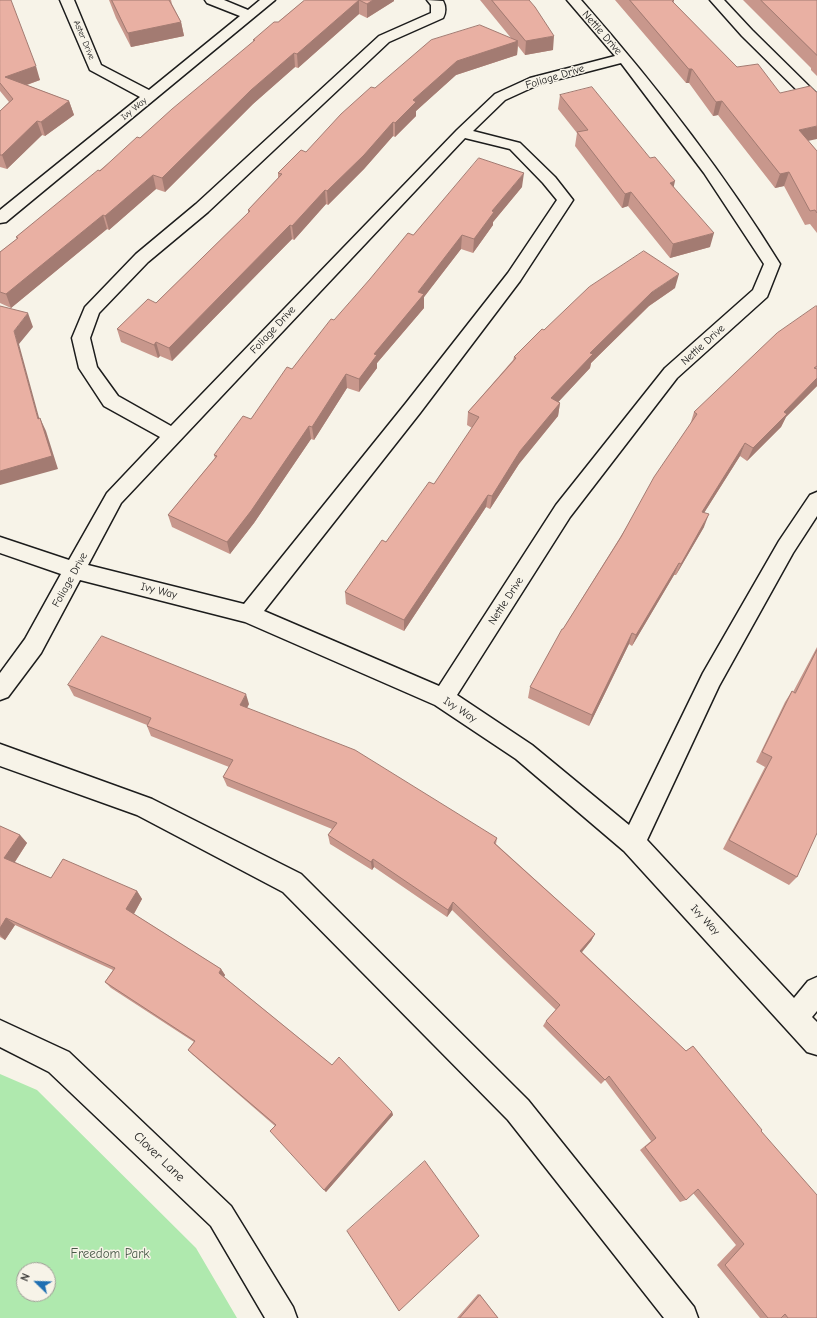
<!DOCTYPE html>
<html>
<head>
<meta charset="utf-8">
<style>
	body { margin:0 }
	#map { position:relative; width:817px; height:1318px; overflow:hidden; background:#f7f3e8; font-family:"Comic Neue",sans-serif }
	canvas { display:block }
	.north { position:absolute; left:16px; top:1262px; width:40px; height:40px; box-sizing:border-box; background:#f7f3e8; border:1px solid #9f9d96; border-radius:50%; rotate:293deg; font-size:11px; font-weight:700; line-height:16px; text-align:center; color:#1c1c1c }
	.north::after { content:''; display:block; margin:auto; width:14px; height:18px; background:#1f6fb2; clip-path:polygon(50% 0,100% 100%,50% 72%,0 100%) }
</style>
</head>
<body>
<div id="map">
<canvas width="817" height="1318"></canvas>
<div class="north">N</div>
</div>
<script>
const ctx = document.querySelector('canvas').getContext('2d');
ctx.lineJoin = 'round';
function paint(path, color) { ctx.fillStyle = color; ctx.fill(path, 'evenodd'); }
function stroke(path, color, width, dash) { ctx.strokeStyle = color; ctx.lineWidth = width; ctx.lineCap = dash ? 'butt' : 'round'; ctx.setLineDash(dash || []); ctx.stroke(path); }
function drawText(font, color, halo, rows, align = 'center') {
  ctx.font = font + ' "Comic Neue",sans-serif'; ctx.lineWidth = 3; ctx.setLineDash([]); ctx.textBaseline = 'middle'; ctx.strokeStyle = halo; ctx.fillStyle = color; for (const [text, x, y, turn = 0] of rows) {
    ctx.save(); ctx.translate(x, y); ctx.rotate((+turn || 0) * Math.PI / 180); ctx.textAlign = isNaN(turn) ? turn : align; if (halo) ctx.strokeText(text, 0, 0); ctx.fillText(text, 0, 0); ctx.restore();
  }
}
const green = new Path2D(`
	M0 1074 37 1090 196 1248 237 1318H0ZM24 1270H48V1294H24Z`);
const minor = new Path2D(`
	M60 0H74L101 65 149 90 240 16 207 3 205 0H224L248 10 260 0H275L6 222 0 223V210L140 97 90 70Z
	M427 0 443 1C446 6 446 13 443 18L389 42 208 212 148 262 99 313 90 338 97 367 118 396 171 426 457 130 495 94 530 78 615 56 567 0H581C654 83 722 170 780 264L767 297 677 378 570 517 457 695 532 745 629 825 703 673 779 541 810 495 817 492V516L793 553 719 686 647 840 794 998 808 981 817 977V1011L812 1017 817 1022V1055L807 1052 624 851 516 759 435 705 245 622 80 580 41 653 8 697 0 700V673L25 639 61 574 0 553V537L69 560 107 493 160 437 104 406 79 368 72 338 85 307 136 254 196 204 379 36 431 13V5ZM621 63 704 173 764 264 753 290 665 368 556 505 439 686 264 611 420 413 520 281 573 200 555 177 520 143 473 131 505 100 540 84ZM465 138 510 149 543 183 557 200 508 273 406 403 244 604 88 565 121 503Z
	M710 0H724L752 30 817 94V106L812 105 742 36Z
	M0 744 152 799 301 874 528 1100 694 1307 698 1318H664L508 1120 283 892 137 815 0 766Z
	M0 1020 69 1052 231 1206 293 1307 297 1318H265L211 1226 49 1072 0 1047Z`);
const wall = new Path2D(`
	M0 0 40 80 27 85 69 101 74 115 45 136 42 135 7 169 0 167V111L9 102 0 91Z
	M109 0H171L172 4 181 22 184 36 131 47 116 18Z
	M305 0H394V1L367 18 359 14 298 68 295 67 253 104 165 192 156 189 109 230 107 229 11 308 0 303V252L17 239 16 237 140 138 254 42 253 40 278 22Z
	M480 0H529L553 50 525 55 518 46 517 55 456 75 416 111V116L395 137 393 136 364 169 328 205 326 204 294 240 292 239 172 361 160 356 158 358 121 342 117 329 156 303 248 213V210L278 178V173L306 152 375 88 511 38Z
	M615 0H673L674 3 808 141 817 151V233L810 224 805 225 784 186 775 188 718 115 713 116 689 83H686Z
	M743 0H817V76L811 70V68Z
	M560 95 674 187 710 247 670 258 628 206 622 208 575 146 577 133 558 109Z
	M522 187 493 222V225L473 253 461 249 424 297V308L377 363V368L359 392 347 388 314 440 311 439 254 523 230 554 172 527 168 515 215 458 214 455 251 419 292 369 413 235Z
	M675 288 649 306 591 363 590 368 558 402 560 403 558 416 519 464 490 509 486 507 404 631 346 604 345 592 434 484 472 428 467 425 468 412 513 360 514 357 544 330Z
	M817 306V386L786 417 781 427 747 461 740 456 704 513V527L676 575H674L632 646 629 644 589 726 528 698 530 687 563 629 690 425 694 412Z
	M817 647V833L797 877 789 885 723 849 765 767 756 762 785 702 792 691 793 692Z
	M68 685 249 704 247 708 497 838 496 844 595 934 591 941 582 952 686 1051 693 1046 761 1131 817 1318H760L717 1265 736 1245 693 1193 686 1200 680 1202 640 1150 651 1141 605 1080 601 1084 543 1026 546 1021 556 1010 452 910 447 917 374 867 372 870 330 844 328 835 332 829 227 786 223 777 229 767 151 736 147 726V725L74 696Z
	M0 826 20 835 27 843 15 862 51 878 137 891 142 899 134 914 221 969 225 975 224 977 332 1065 392 1112 393 1115 326 1192 275 1126 193 1055 188 1050 194 1042 111 988 105 982 113 970 15 925 5 940 0 937Z
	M478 1294 480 1295 498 1318H457Z`);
const shadedWall = new Path2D(`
	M359 0V14L298 68 297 54Z
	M373 0H394V1L367 18V4Z
	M181 22 184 36 131 47 128 33Z
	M554 36 553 50 525 55 526 41Z
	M518 41 517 55 456 75 416 111V116L395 137V123L413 100 457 61Z
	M294 53 295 67 253 104 165 192 162 178 251 90Z
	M36 66 40 80 9 91 5 77Z
	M689 69H692L689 83H686Z
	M69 101 74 115 45 136 41 122Z
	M722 101 718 115 713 116 716 102Z
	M37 121 42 135 7 169 2 155Z
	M393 122V136L364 169 328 205 327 191Z
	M817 126V139L794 144 799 130Z
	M789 172 784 186 775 188 780 174Z
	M524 173 522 187 493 222V225L473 253 474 239 492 211Z
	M153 175 156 189 109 230 105 216Z
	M675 181 672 195 670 183Z
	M325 190 326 204 294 240 292 226Z
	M631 192 628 206 622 208 625 194Z
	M103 215 107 229 11 308 6 294Z
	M290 225 292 239 172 361 169 348Z
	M714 233 710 247 670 258 673 244Z
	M462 235 461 249 424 297V308L377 363V368L359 392V379L374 354 418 292Z
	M679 274 675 288 649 306 591 363 590 368 549 412 551 398 590 353 652 292Z
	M28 313 33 327 19 344 43 432 38 419 14 331Z
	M156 342 160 356 158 358 154 345Z
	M346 374 347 388 314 440 312 427Z
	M817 378V386L786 417 781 427 747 461 753 448 784 412Z
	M560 403 558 416 519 464 490 509 492 496 520 451Z
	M40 418 46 431 58 469 0 485V471Z
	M309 426 311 439 254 523 230 554 227 542Z
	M745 443 740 456 697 524 702 512Z
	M488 495 486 507 404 631V620Z
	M709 514 704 527 676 575 681 564Z
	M679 563 674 575 632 646 636 635Z
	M632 633 629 644 589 726 592 715Z
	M246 694 249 704 243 715 240 705Z
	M20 835 27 843 12 866 4 858Z
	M373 859 374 867 372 870 371 862Z
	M137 891 142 899 132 917 126 909Z
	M453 902 452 910 447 917 448 910Z
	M6 918 15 925 5 940 0 935V928Z
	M595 934 591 941 577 958 580 951Z
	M221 969 225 975 223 979 219 973Z
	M392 1112 393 1115 326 1192 324 1190Z`);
const building = new Path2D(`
	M0 0H11L36 66 5 77 69 101 41 122 37 121 2 155H0V111L13 99 0 83Z
	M112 0H169L181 22 128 33Z
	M305 0H373L367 4 359 0 297 54 294 53 251 90 162 178 153 175 105 216 103 215 6 294 0 292V252L18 238 16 237 98 170 100 171 137 137 140 138 172 109 255 40H253L274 22H278Z
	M492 0H529L535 7 554 36 526 41Z
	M630 0H673L674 1H672L737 67 758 64 780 93 810 86 816 92H817V126L799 130 817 151V213L815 210 810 211 789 172 780 174 722 101 716 102 692 69H689Z
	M761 0H817V55Z
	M480 25 518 41 457 61 413 100 416 102 395 123 393 122 364 155 327 191 325 190 292 226 290 225 169 348 156 342 154 345 117 329 148 299 156 303 250 211 248 210 282 174 278 173 301 150 306 152 341 114 371 87 375 88 431 40Z
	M592 87 650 158 655 157 675 181 670 183 714 233 673 244 631 192 625 194 577 132 588 130 560 95Z
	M479 158 524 173 492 211 494 212 474 239 462 235 418 292 424 294 374 354 377 355 359 379 346 374 312 427 309 426 251 511 227 542 168 515 217 456 214 455 243 416 251 419 287 367 292 369 331 319 334 320 370 279 408 233 413 235Z
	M644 251 679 274 652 292 590 353 593 354 551 398 560 403 520 451 492 496 488 495 404 620 345 592 382 540 386 542 429 482 434 484 479 417 468 412 516 358 514 357 542 329 544 330 589 287Z
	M0 306 28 313 14 331 38 419 40 418 52 456 0 471Z
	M816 306H817V366L814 368 817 369V378L784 412 787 414 753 448 745 443 702 512 709 514 681 564 679 563 636 635 632 633 592 715 530 687 562 629H563L621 537 654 477 697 414 694 412 777 333Z
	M102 636 246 694 240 705 355 750 497 838 494 843 595 934 580 951 686 1051 693 1046 762 1130 761 1131 817 1195V1318H788L785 1314 781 1318H768L725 1265 744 1244 698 1189 686 1200 645 1147 656 1138 609 1076 605 1080 546 1021 560 1005 453 902 448 910 373 859 371 862 328 835 337 823 223 777 233 760 147 726 151 718 68 685Z
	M817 650V833L797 877 729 840 772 757 762 752 792 691 795 693Z
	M0 826 20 835 4 858 51 878 63 859 137 891 126 909 221 969 219 973 332 1065 339 1057 392 1112 324 1190 270 1131 276 1125 188 1050 195 1041 105 982 115 968 6 918 0 928Z
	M425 1161 479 1236 399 1311 347 1231Z
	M480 1295 498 1318H460Z`);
const farStreetnames = [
	["Aster Drive",84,40,67],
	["Ivy Way",134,109,-39]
];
const streetNames = [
	["Nettle Drive",602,33,49],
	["Foliage Drive",555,77,-17],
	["Foliage Drive",273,330,-47],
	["Nettle Drive",703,345,-42],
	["Foliage Drive",70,580,-61],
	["Ivy Way",159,591,14],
	["Nettle Drive",506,601,-57],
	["Ivy Way",460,710,33],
	["Ivy Way",705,920,47]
];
const nearStreetnames = [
	["Clover Lane",159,1157,44]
];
const nearParknames = [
	["Freedom Park",110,1254]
];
paint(green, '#afe9ae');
stroke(minor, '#1c1c1c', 3);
paint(minor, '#f7f3e8');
paint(wall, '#c8978c');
paint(shadedWall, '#a37b72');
paint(building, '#e9b0a3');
stroke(building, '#a37b72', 1);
drawText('9px', '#1c1c1c', '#f7f3e8', farStreetnames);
drawText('11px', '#1c1c1c', '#f7f3e8', streetNames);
drawText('13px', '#1c1c1c', '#f7f3e8', nearStreetnames);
drawText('13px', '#485a48', '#f7f3e8', nearParknames);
</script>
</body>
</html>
